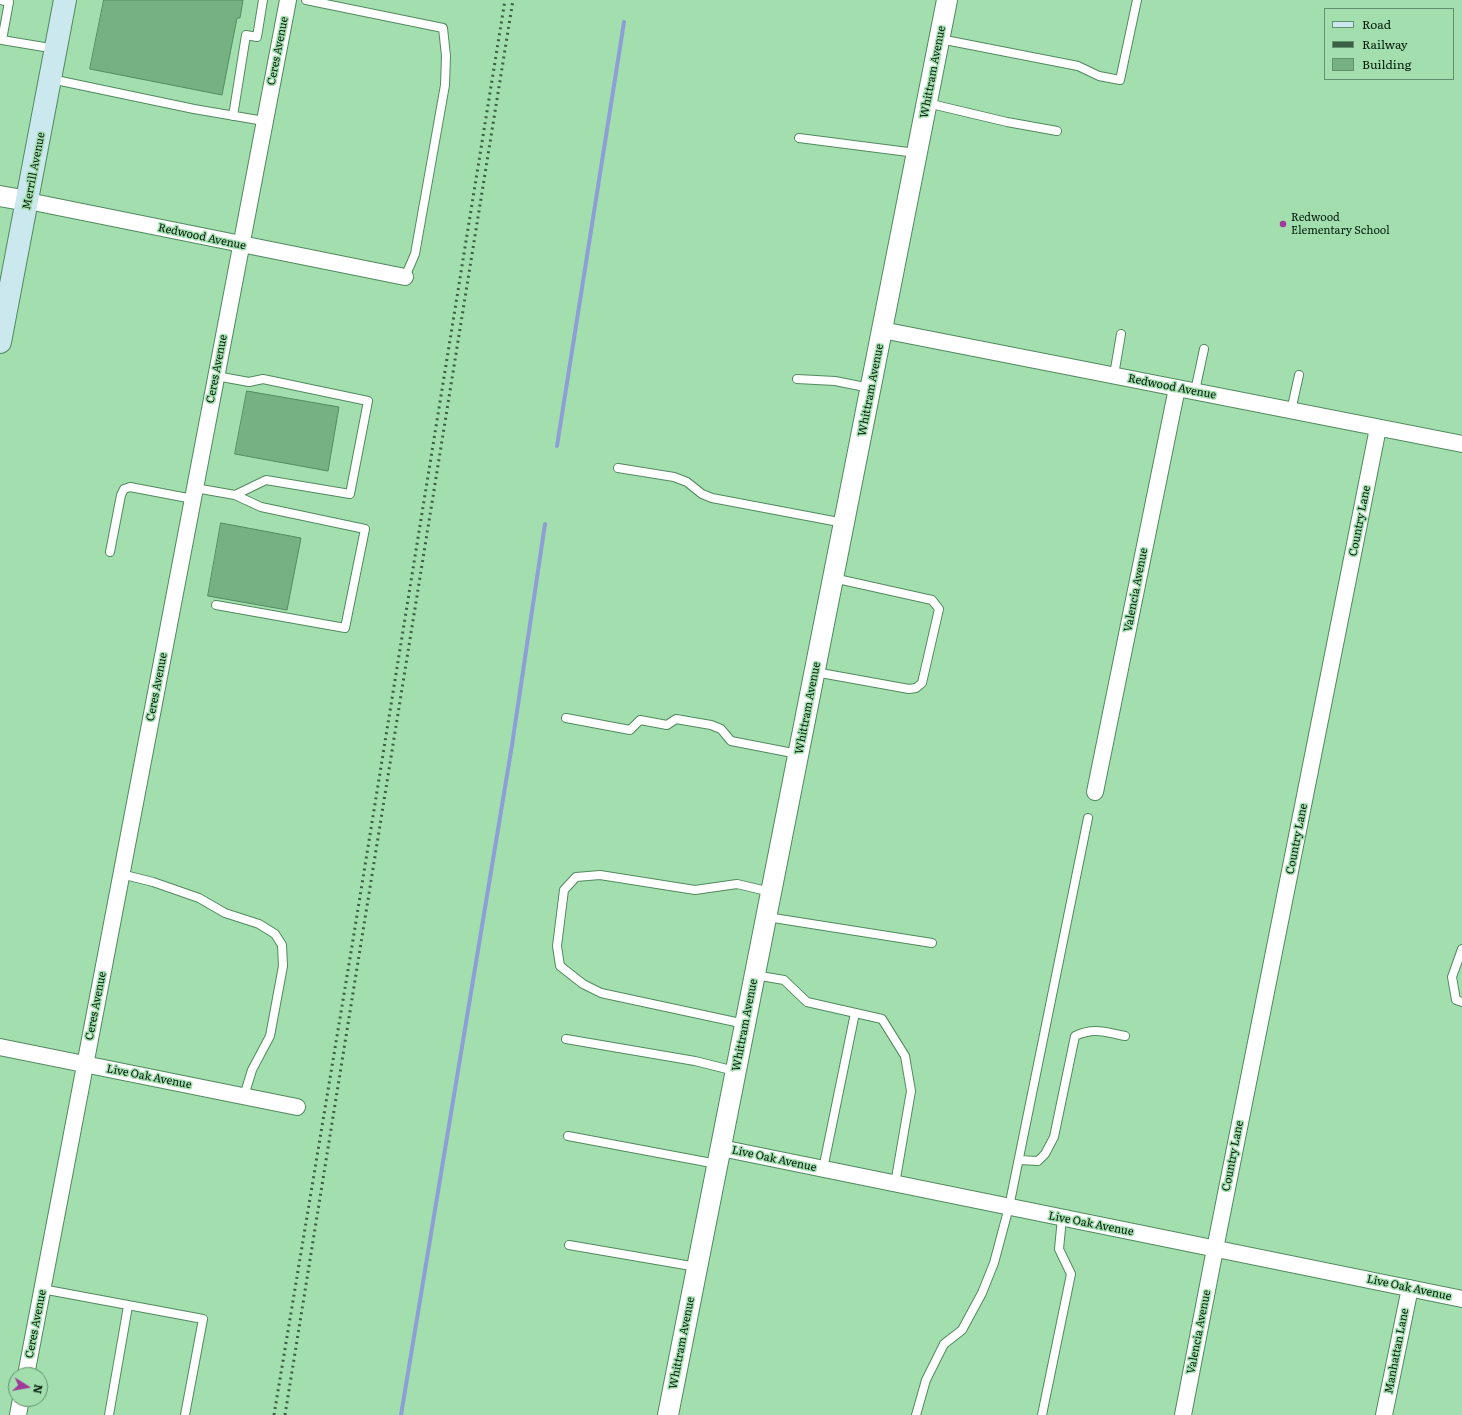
<!DOCTYPE html>
<html>
<head>
<meta charset="utf-8">
<style>
	body { margin:0 }
	#map { position:relative; width:1462px; height:1415px; overflow:hidden; background:#a2deae; font-family:Literata,serif }
	canvas { display:block }
	.legend { position:absolute; left:1324px; top:8px; width:130px; height:72px; box-sizing:border-box; background:#a2deae; border:1px solid #63906d; margin:0; padding:5px 7px; list-style:none; font-size:12px; color:#051c0b }
	.legend li { display:flex; align-items:center; gap:8px; height:20px }
	.legend b { width:20px; border:1px solid #63906d }
	.north { position:absolute; left:8px; top:1367px; width:40px; height:40px; box-sizing:border-box; background:#a2deae; border:1px solid #63906d; border-radius:50%; rotate:101deg; font-size:11px; font-weight:700; line-height:16px; text-align:center; color:#051c0b }
	.north::after { content:''; display:block; margin:auto; width:14px; height:18px; background:#a1399b; clip-path:polygon(50% 0,100% 100%,50% 72%,0 100%) }
</style>
</head>
<body>
<div id="map">
<canvas width="1462" height="1415"></canvas>
<ul class="legend">
<li><b style="height:5px;background:#cae8ed"></b>Road</li>
<li><b style="height:5px;background:#3c6045"></b>Railway</li>
<li><b style="height:11px;background:#76b182"></b>Building</li>
</ul>
<div class="north">N</div>
</div>
<script>
const ctx = document.querySelector('canvas').getContext('2d');
ctx.lineJoin = 'round';
function stroke(path, color, width, dash) { ctx.strokeStyle = color; ctx.lineWidth = width; ctx.lineCap = dash ? 'butt' : 'round'; ctx.setLineDash(dash || []); ctx.stroke(path); }
function paint(path, color) { ctx.fillStyle = color; ctx.fill(path, 'evenodd'); }
function drawText(font, color, halo, rows, align = 'center') {
  ctx.font = font + ' Literata,serif'; ctx.lineWidth = 3; ctx.setLineDash([]); ctx.textBaseline = 'middle'; ctx.strokeStyle = halo; ctx.fillStyle = color; for (const [text, x, y, turn = 0] of rows) {
    ctx.save(); ctx.translate(x, y); ctx.rotate((+turn || 0) * Math.PI / 180); ctx.textAlign = isNaN(turn) ? turn : align; if (halo) ctx.strokeText(text, 0, 0); ctx.fillText(text, 0, 0); ctx.restore();
  }
}
const stream = new Path2D(`
	M557 446 624 22
	M401 1415 512 745 545 524`);
const building = new Path2D(`
	M104 0H243L240 18H237L222 95 90 69Z
	M247 391 339 407 328 471 235 454Z
	M221 523 301 538 287 610 208 596Z`);
const service = new Path2D(`
	M1 0 9 2 2 40 56 49
	M306 0 443 28 446 56 445 85 415 254 405 277
	M940 39 1078 66 1099 76 1120 80 1137 0
	M51 79 194 109 264 121
	M927 103 1007 122 1057 131
	M233 116 246 35 257 37 263 0
	M799 138 916 153
	M1114 375 1121 334
	M216 376 249 382 263 379 368 401 350 494 266 480 235 495
	M797 379 835 381 870 388
	M1195 391 1204 349
	M1291 411 1299 375
	M618 468 674 477 687 482 702 494 712 498 844 523
	M195 488 235 495 261 507 365 529 345 628 216 605
	M110 552 121 495 124 489 130 487 193 499
	M815 672 909 689 916 688 922 683 939 609 932 600 833 578
	M566 718 630 730 640 720 667 725 676 719 711 725 721 729 731 741 798 754
	M121 874 153 882 199 898 225 913 259 924 275 934 282 945 283 966 270 1036 252 1070 244 1096
	M767 917 932 943
	M1462 949 1452 977 1456 1000 1462 1002
	M755 975 784 980 807 1002 882 1019 905 1056 911 1091 895 1184
	M745 1024 601 993 583 984 560 966 557 946 564 890 576 877 600 875 695 890 737 884 771 892
	M566 1039 695 1061 735 1071
	M568 1136 717 1164
	M1019 1160 1038 1161 1045 1154 1054 1137 1075 1036C1094 1027 1105 1032 1125 1036
	M823 1169 855 1013
	M569 1245 697 1267
	M42 1289 203 1319 185 1415
	M109 1415 128 1306
	M916 1415 926 1380 944 1344 962 1330 982 1293 994 1263 1009 1207 1088 818
	M1042 1415 1071 1274 1059 1249 1062 1218`);
const minor = new Path2D(`
	M28 201 405 277
	M882 330 1462 444
	M1095 792 1177 388
	M0 1047 297 1107
	M721 1148 1462 1299
	M26 1375 288 0
	M18 1415 21 1399
	M1183 1415 1215 1249 1378 428
	M1384 1415 1410 1288`);
const tertiary = new Path2D(`
	M0 196 28 201
	M668 1415 947 0`);
const secondary = new Path2D(`
	M0 342 65 0`);
const rail = new Path2D(`
	M274 1415 352 946 505 0
	M285 1415 513 0`);
const markers = [
	[1283,224,4,"#a1399b"]
];
const streetNames = [
	["Ceres Avenue",278,51,-79],
	["Whittram Avenue",933,72,-79],
	["Merrill Avenue",34,171,-79],
	["Redwood Avenue",202,237,12],
	["Ceres Avenue",217,369,-79],
	["Redwood Avenue",1172,387,11],
	["Whittram Avenue",871,390,-79],
	["Country Lane",1360,521,-79],
	["Valencia Avenue",1136,590,-79],
	["Ceres Avenue",157,687,-79],
	["Whittram Avenue",808,708,-79],
	["Country Lane",1297,839,-79],
	["Ceres Avenue",96,1006,-79],
	["Whittram Avenue",745,1025,-79],
	["Live Oak Avenue",149,1077,11],
	["Country Lane",1233,1156,-79],
	["Live Oak Avenue",774,1159,12],
	["Live Oak Avenue",1091,1224,11],
	["Live Oak Avenue",1409,1288,12],
	["Ceres Avenue",36,1324,-79],
	["Valencia Avenue",1199,1332,-79],
	["Whittram Avenue",682,1343,-79],
	["Manhattan Lane",1397,1351,-79]
];
const poiNames = [
	["Redwood",1291,218],
	["Elementary School",1291,231]
];
stroke(stream, '#8d9fd6', 4);
paint(building, '#76b182');
stroke(building, '#538c60', 1);
stroke(service, '#518a5e', 10);
stroke(minor, '#518a5e', 18);
stroke(tertiary, '#518a5e', 22);
stroke(secondary, '#518a5e', 24);
stroke(service, '#fff', 8);
stroke(minor, '#fff', 16);
stroke(tertiary, '#fff', 20);
stroke(secondary, '#cae8ed', 22);
stroke(rail, '#3c6045', 3, [2, 4]);
for (const [x, y, r, color] of markers) { const dot = new Path2D(); dot.arc(x, y, r, 0, 2 * Math.PI); ctx.fillStyle = color; ctx.fill(dot); stroke(dot, '#a2deae', 1.5); }
drawText('11px', '#051c0b', '#a2deae', streetNames);
drawText('11px', '#051c0b', '#a2deae', poiNames, 'left');
</script>
</body>
</html>
